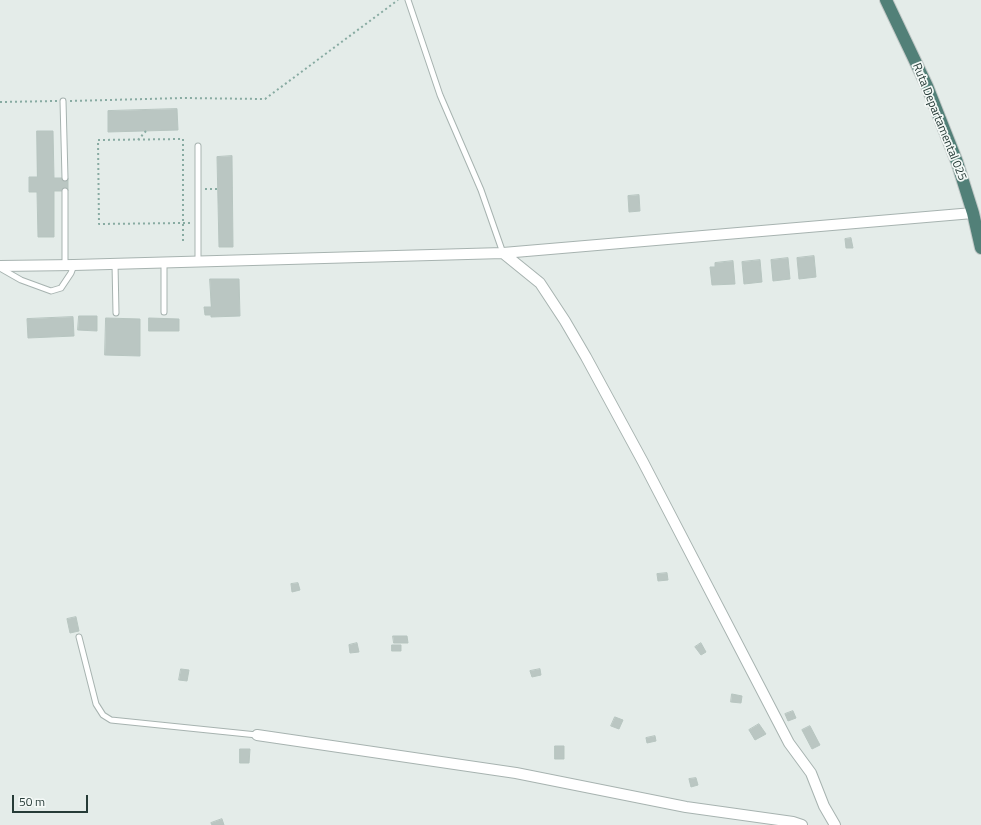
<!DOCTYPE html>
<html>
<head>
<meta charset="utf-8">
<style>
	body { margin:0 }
	#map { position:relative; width:981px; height:825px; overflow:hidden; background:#e4ece9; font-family:"Titillium Web",sans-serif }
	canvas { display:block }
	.scale { position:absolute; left:12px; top:795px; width:76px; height:18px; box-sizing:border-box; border:2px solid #263b37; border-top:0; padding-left:5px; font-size:12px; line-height:14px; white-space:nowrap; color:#263b37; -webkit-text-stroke:3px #f4f9f7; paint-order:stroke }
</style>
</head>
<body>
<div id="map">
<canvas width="981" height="825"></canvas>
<div class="scale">50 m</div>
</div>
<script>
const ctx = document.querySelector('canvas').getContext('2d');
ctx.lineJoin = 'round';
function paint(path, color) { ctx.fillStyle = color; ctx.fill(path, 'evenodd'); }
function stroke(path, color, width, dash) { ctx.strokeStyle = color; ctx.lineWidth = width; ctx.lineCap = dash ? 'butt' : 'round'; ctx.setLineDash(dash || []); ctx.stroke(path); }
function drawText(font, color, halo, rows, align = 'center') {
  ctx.font = font + ' "Titillium Web",sans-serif'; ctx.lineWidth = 3.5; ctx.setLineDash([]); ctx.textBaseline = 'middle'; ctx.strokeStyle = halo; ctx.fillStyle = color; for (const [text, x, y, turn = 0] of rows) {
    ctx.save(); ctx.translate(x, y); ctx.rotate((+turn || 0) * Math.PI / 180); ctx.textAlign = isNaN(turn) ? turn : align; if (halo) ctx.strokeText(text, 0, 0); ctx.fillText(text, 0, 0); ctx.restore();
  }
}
const building = new Path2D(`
	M177 109 178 130 108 132V111Z
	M37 131H53L54 178H68V191H54V237H38L37 192H29V177H37Z
	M232 156 233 247H219L217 157Z
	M639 195 640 211 629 212 628 196Z
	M851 238 853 248H846L845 239Z
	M814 256 816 277 799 279 797 258Z
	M788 258 790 279 773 281 771 260Z
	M760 260 762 282 744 284 742 262Z
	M733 261 735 284 712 285 710 267H715V263Z
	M210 279H239L240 316 211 317V315H205L204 307H211Z
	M79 316H97V331L78 330Z
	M73 317 74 336 28 338 27 319Z
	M106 318 140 319V356L105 355Z
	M149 318 179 319V331H149Z
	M667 573 668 580 658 581 657 574Z
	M298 583 300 590 292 592 291 584Z
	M76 617 79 631 70 633 67 619Z
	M393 636H407L408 643H394Z
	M357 643 359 652 350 653 349 645Z
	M701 643 706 652 701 655 695 647Z
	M392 645H401V651H392Z
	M181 669 189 670 187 681 179 680Z
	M540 669 541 675 532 677 530 671Z
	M732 694 742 696 741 703 731 702Z
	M793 711 796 718 788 721 785 714Z
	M615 717 623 720 619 729 611 726Z
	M759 724 766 734 755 740 749 730Z
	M810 726 820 745 812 749 802 730Z
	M655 736 656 741 647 743 646 738Z
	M555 746H564V759H555Z
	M240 749H250L249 763H240Z
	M696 778 698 785 691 787 689 779Z
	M222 819 224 825H212L211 823Z`);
const path = new Path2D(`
	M70 101 183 98 265 99 398 0
	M0 102 57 101
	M138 140 146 131
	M205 189H218
	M183 241V139L98 140 99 224 183 223H192`);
const service = new Path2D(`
	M408 0 440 95 481 190 503 253
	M63 101 65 178
	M198 146V261
	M65 191V265
	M164 262V312
	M115 264 116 313
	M0 268 21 280 51 291 61 288 71 273 74 265
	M79 637 96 704 103 715 111 720 257 735`);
const minor = new Path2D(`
	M503 253 540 283 565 321 586 357 643 462 789 743 811 773 824 806 835 825
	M0 266 74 265 503 253 973 213
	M257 735 516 773 686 807 793 822 802 825`);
const trunk = new Path2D(`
	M886 0 927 86 957 162 973 213 981 248`);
const streetNames = [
	["Ruta Departamental 025",939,122,68]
];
paint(building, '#bac6c2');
stroke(building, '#b7c5c0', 1);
stroke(service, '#a7b3b0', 7);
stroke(minor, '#a7b3b0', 12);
stroke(trunk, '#c2c8c7', 14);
stroke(path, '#88aba2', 2, [2, 3]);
stroke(service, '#fff', 5);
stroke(minor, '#fff', 10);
stroke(trunk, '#528078', 12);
drawText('12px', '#263b37', '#f4f9f7', streetNames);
</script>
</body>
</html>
